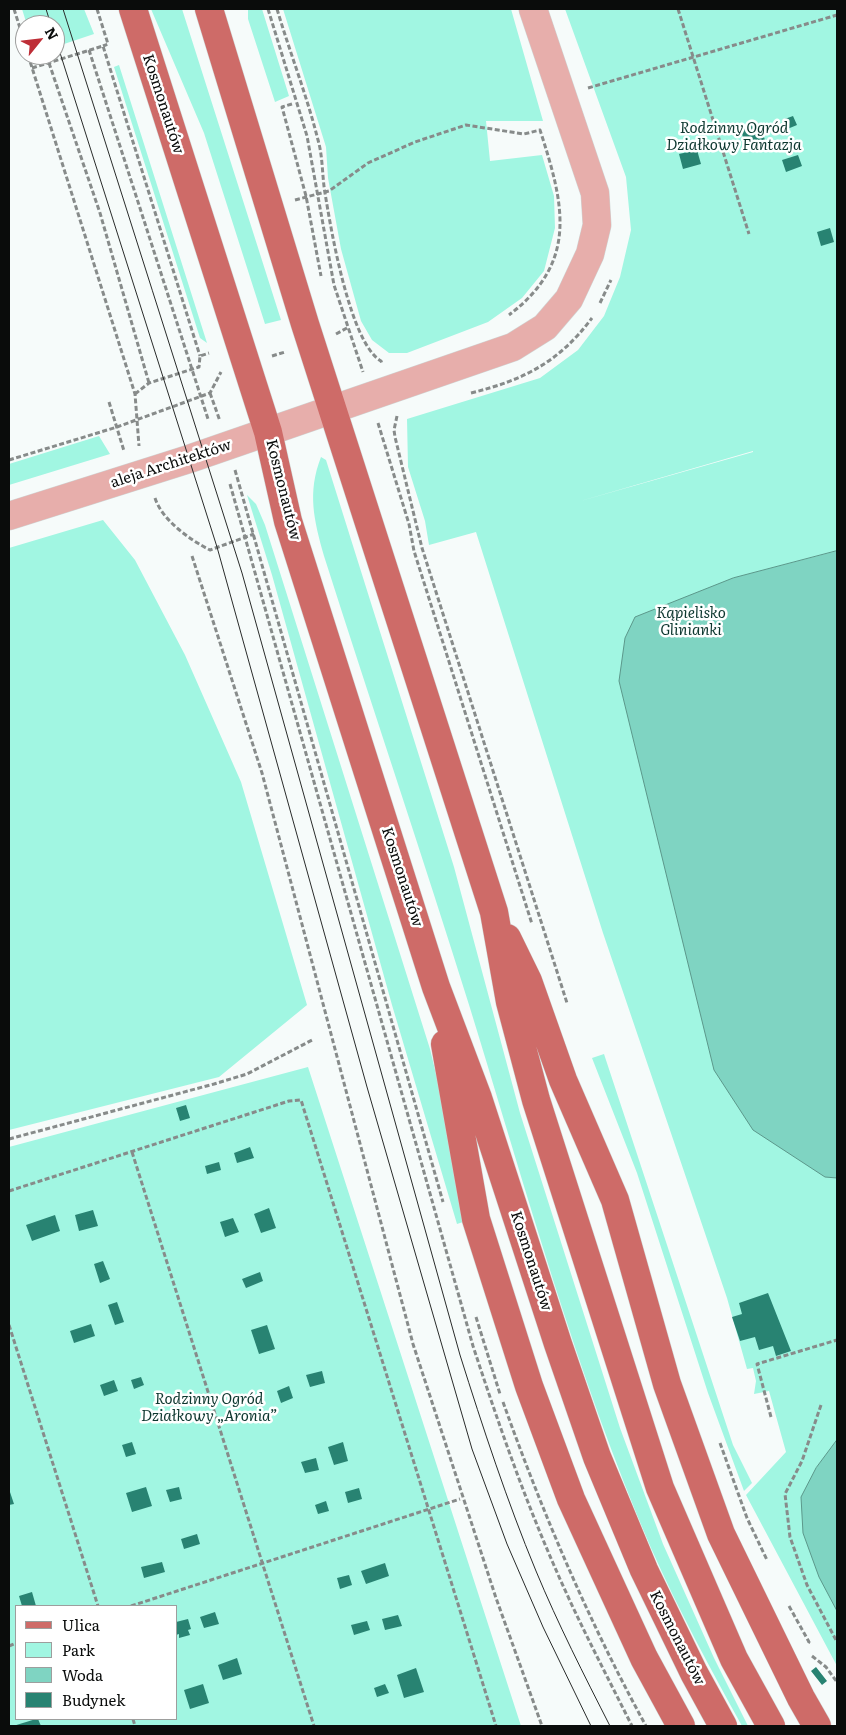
<!DOCTYPE html>
<html>
<head>
<meta charset="utf-8">
<style>
	body { margin:0 }
	#map { position:relative; width:846px; height:1735px; overflow:hidden; background:#f6fbfa; font-family:Literata,serif }
	canvas { display:block }
	.frame { position:absolute; inset:0; border:10px solid #0a0c0b; pointer-events:none }
	.legend { position:absolute; left:15px; top:1605px; width:162px; height:115px; box-sizing:border-box; background:#fff; border:1px solid #9d9e9d; margin:0; padding:6px 9px; list-style:none; font-size:15px; color:#0a0c0b }
	.legend li { display:flex; align-items:center; gap:10px; height:25px }
	.legend b { width:25px; border:1px solid #9d9e9d }
	.north { position:absolute; left:15px; top:15px; width:50px; height:50px; box-sizing:border-box; background:#fff; border:1px solid #9d9e9d; border-radius:50%; rotate:61deg; font-size:14px; font-weight:700; line-height:20px; text-align:center; color:#0a0c0b }
	.north::after { content:''; display:block; margin:auto; width:18px; height:22px; background:#be2e37; clip-path:polygon(50% 0,100% 100%,50% 72%,0 100%) }
</style>
</head>
<body>
<div id="map">
<canvas width="846" height="1735"></canvas>
<div class="frame"></div>
<ul class="legend">
<li><b style="height:6px;background:#ce6b68"></b>Ulica</li>
<li><b style="height:14px;background:#a1f6e2"></b>Park</li>
<li><b style="height:14px;background:#7fd4c2"></b>Woda</li>
<li><b style="height:14px;background:#288372"></b>Budynek</li>
</ul>
<div class="north">N</div>
</div>
<script>
const ctx = document.querySelector('canvas').getContext('2d');
ctx.lineJoin = 'round';
function paint(path, color) { ctx.fillStyle = color; ctx.fill(path, 'evenodd'); }
function stroke(path, color, width, dash) { ctx.strokeStyle = color; ctx.lineWidth = width; ctx.lineCap = dash ? 'butt' : 'round'; ctx.setLineDash(dash || []); ctx.stroke(path); }
function drawText(font, color, halo, rows, align = 'center') {
  ctx.font = font + ' Literata,serif'; ctx.lineWidth = 5; ctx.setLineDash([]); ctx.textBaseline = 'middle'; ctx.strokeStyle = halo; ctx.fillStyle = color; for (const [text, x, y, turn = 0] of rows) {
    ctx.save(); ctx.translate(x, y); ctx.rotate((+turn || 0) * Math.PI / 180); ctx.textAlign = isNaN(turn) ? turn : align; if (halo) ctx.strokeText(text, 0, 0); ctx.fillText(text, 0, 0); ctx.restore();
  }
}
const green = new Path2D(`
	M22 9H84L94 34 55 47V25H27Z
	M151 9H182L281 320 265 324 204 133Z
	M248 9H262L289 96 275 102 248 19Z
	M283 9H511L543 121H486L490 161 542 155 554 196 555 228 544 271 522 298 488 322 407 353H389L372 340 361 321 341 249 328 178 326 147Z
	M565 9H837V1666L746 1495 786 1452 769 1391 754 1394 756 1381 753 1368 747 1369 727 1298 603 933 476 532 429 545 425 521 408 467 407 419 540 378 578 350 604 316 620 277 631 230 626 177ZM753 451V452L577 502Z
	M119 65 207 343 200 338 114 67Z
	M99 436 110 454 9 485V464Z
	M321 457 326 460 454 867 520 1113 620 1428 663 1544 714 1658 748 1726H742C710 1668 678 1609 651 1548 576 1374 526 1189 470 1008 423 857 372 707 324 556 314 520 307 493 321 457Z
	M247 495 256 504 265 525 430 1049 441 1095 466 1221 457 1224 392 1005 272 575Z
	M103 520 135 560 185 655 241 782 307 1005 219 1077 9 1130V548Z
	M604 1054 733 1445 752 1483 744 1491 708 1393 637 1173 592 1058Z
	M308 1067 521 1726H9V1147ZM16 1606H176V1719H16Z`);
const water = new Path2D(`
	M837 551V1178L825 1177 753 1130 714 1070 619 681 625 638 635 617 733 578Z
	M837 1440V1611L819 1577 803 1533 801 1497 816 1468Z`);
const building = new Path2D(`
	M793 116 797 125 785 130 782 120Z
	M759 123 765 140 746 146 740 128Z
	M697 150 701 164 683 169 679 154Z
	M798 155 802 166 786 172 782 160Z
	M830 228 834 242 821 246 817 232Z
	M186 1105 190 1118 180 1121 176 1108Z
	M250 1147 254 1158 237 1163 234 1153Z
	M219 1162 221 1170 207 1174 205 1166Z
	M269 1208 276 1228 261 1233 254 1214Z
	M93 1210 98 1226 79 1231 75 1215Z
	M55 1215 60 1231 32 1241 26 1225Z
	M233 1218 239 1232 225 1237 220 1222Z
	M103 1261 110 1279 100 1283 94 1264Z
	M260 1272 263 1281 246 1288 242 1279Z
	M768 1293 791 1351 776 1356 773 1346 759 1350 755 1337 740 1341 732 1317 742 1314 739 1303Z
	M117 1302 124 1322 115 1325 108 1305Z
	M91 1324 95 1336 74 1343 70 1331Z
	M267 1325 275 1349 259 1354 251 1330Z
	M322 1371 325 1383 310 1387 306 1375Z
	M141 1377 144 1385 134 1389 131 1380Z
	M114 1380 118 1391 104 1396 100 1385Z
	M289 1386 293 1398 281 1403 277 1391Z
	M132 1442 136 1454 126 1457 122 1445Z
	M343 1442 348 1461 334 1465 328 1447Z
	M316 1458 319 1470 305 1473 301 1462Z
	M146 1487 152 1506 132 1512 126 1493Z
	M179 1487 182 1499 170 1502 166 1490Z
	M359 1488 362 1499 348 1503 345 1492Z
	M9 1489 14 1504 9 1505Z
	M326 1501 329 1511 318 1514 315 1505Z
	M197 1534 200 1544 184 1549 181 1539Z
	M162 1562 165 1572 144 1578 141 1567Z
	M385 1563 389 1576 366 1584 361 1571Z
	M349 1575 352 1585 340 1589 337 1578Z
	M32 1592 36 1606H22L19 1596Z
	M215 1612 219 1624 204 1628 200 1617Z
	M398 1615 402 1626 385 1630 382 1619Z
	M188 1619 191 1629 188 1630 190 1635 179 1638V1634L176 1635V1622Z
	M367 1621 370 1630 354 1635 351 1625Z
	M237 1658 242 1674 223 1680 218 1665Z
	M816 1667 827 1681 822 1685 811 1671Z
	M416 1668 424 1692 404 1698 397 1675Z
	M203 1684 209 1703 190 1709 184 1690Z
	M385 1684 389 1693 377 1697 374 1688Z
	M38 1719 41 1726H13L36 1719Z`);
const path = new Path2D(`
	M14 9 25 44
	M97 9 108 44 103 46
	M268 9 307 136 334 285 363 372
	M277 9C290 53 307 96 318 140 323 157 322 176 325 193 331 230 350 343 381 361L382 364
	M678 9 749 234
	M89 50 208 419
	M28 55 135 394 139 446
	M49 63 100 213 149 383
	M32 68 103 46 200 356
	M588 88 837 15
	M292 104 282 107 306 196 321 276
	M295 200 329 191 368 163 415 142 466 125 524 134 540 130C564 204 579 262 509 315
	M600 303 611 280
	M336 334 347 328
	M272 356 285 352
	M210 393 220 421
	M471 393C524 380 559 362 592 318
	M135 394 149 383 199 367 200 356 209 353
	M109 402 124 451
	M397 416 394 430 395 437 422 548 567 1003
	M378 423 409 524 414 551 532 924
	M9 460 117 427 210 393 221 372
	M235 470 443 1202
	M230 484 473 1346C497 1419 522 1492 553 1563 577 1619 605 1672 632 1726
	M155 498C162 520 190 540 210 550L254 534
	M192 556 262 773 413 1344 496 1598 542 1726
	M9 1139 214 1084 247 1074 314 1039
	M132 1152 314 1726
	M9 1191 289 1101 301 1100 496 1726
	M476 1317 500 1394
	M9 1325 98 1606
	M503 1402C543 1514 589 1622 646 1726
	M821 1405 802 1461 785 1494 790 1537 807 1585 837 1642
	M771 1417 757 1364 837 1340
	M720 1443 747 1518 767 1560
	M131 1606 460 1499
	M789 1606 809 1642 807 1645
	M9 1646 16 1643
	M812 1656 826 1667 837 1682
	M133 1719 135 1726`);
const minor = new Path2D(`
	M9 516 189 459 513 347 545 327 569 299 590 254 597 225 595 193 533 9`);
const major = new Path2D(`
	M133 9 268 432 288 521 436 987 478 1098 558 1344 597 1457 644 1570 694 1673 723 1726
	M209 9 305 324 494 912 510 1002 536 1100 660 1488 734 1659 771 1726
	M507 938 528 981 563 1080 615 1200 667 1384 721 1534 801 1698 817 1726
	M445 1044 476 1219 529 1386 571 1499 644 1658 681 1726`);
const tram = new Path2D(`
	M46 9 51 25
	M63 9 242 573 460 1355C483 1428 507 1501 536 1571 558 1624 584 1675 610 1726
	M55 37 217 547 367 1087 472 1449 507 1544 543 1627 591 1726`);
const streetNames = [
	["Kosmonautów",163,104,72],
	["aleja Architektów",171,464,-18],
	["Kosmonautów",283,490,76],
	["Kosmonautów",402,877,72],
	["Kosmonautów",531,1261,72],
	["Kosmonautów",677,1638,63]
];
const parkNames = [
	["Rodzinny Ogród",734,129],
	["Działkowy Fantazja",734,146],
	["Kąpielisko",691,614],
	["Glinianki",691,631],
	["Rodzinny Ogród",209,1400],
	["Działkowy „Aronia”",209,1417]
];
paint(green, '#a1f6e2');
paint(water, '#7fd4c2');
stroke(water, '#5c988b', 1);
paint(building, '#288372');
stroke(minor, '#d0d5d4', 29);
stroke(major, '#d0d5d4', 29);
stroke(path, '#878b8a', 3, [5, 2.5]);
stroke(minor, '#e7aeab', 28);
stroke(major, '#ce6b68', 28);
stroke(tram, '#292b2a', 1);
drawText('15px', '#0a0c0b', '#fff', streetNames);
drawText('italic 15px', '#0d372f', '#fff', parkNames);
</script>
</body>
</html>
